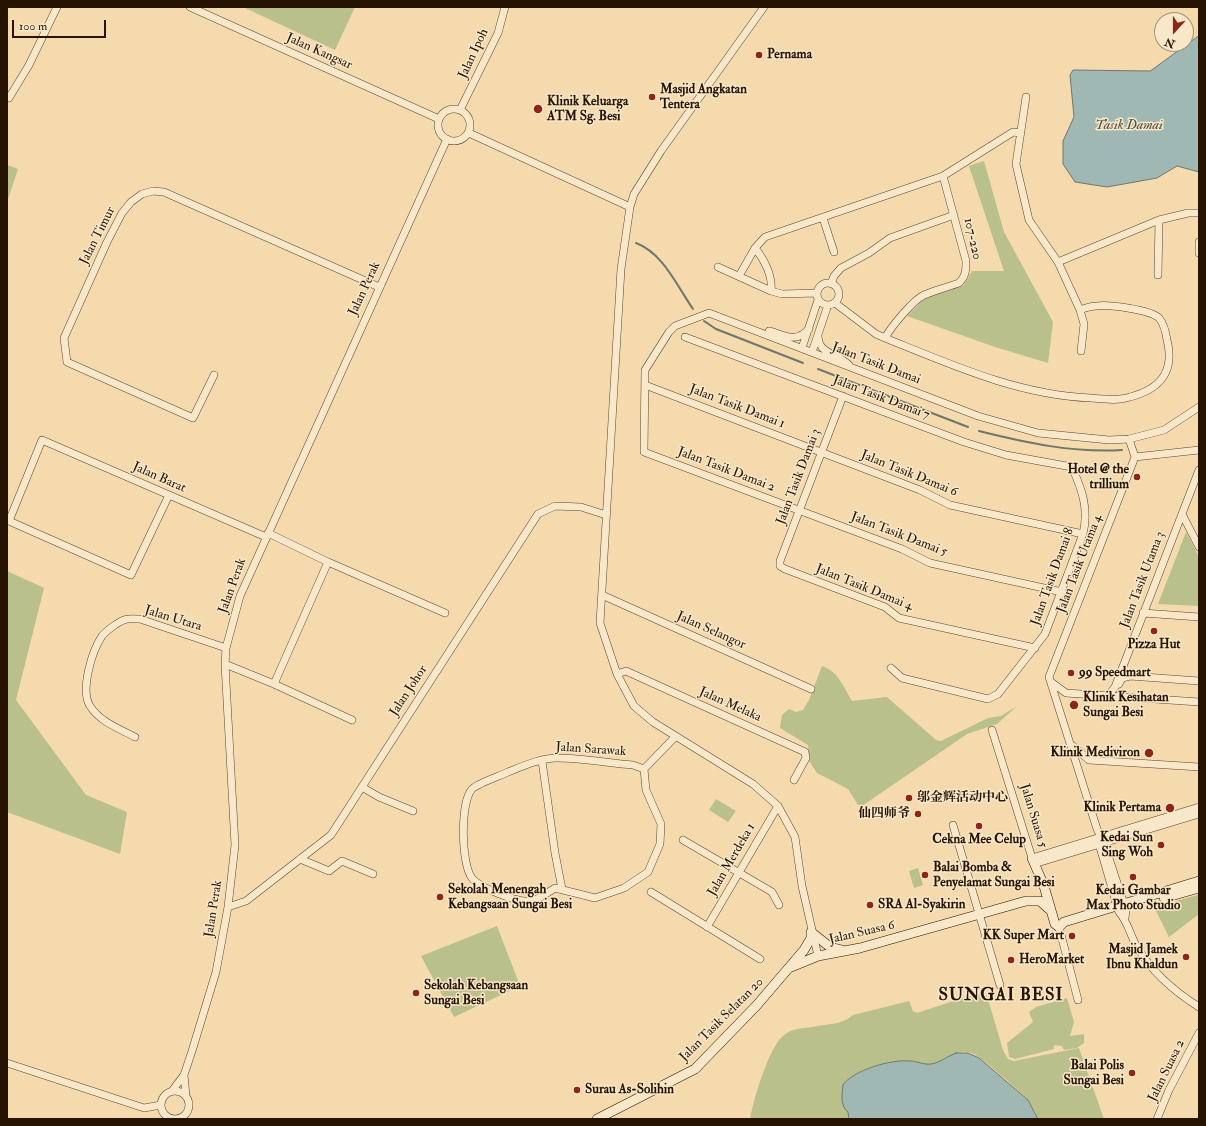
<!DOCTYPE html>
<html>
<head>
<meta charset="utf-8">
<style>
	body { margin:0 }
	#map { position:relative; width:1206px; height:1126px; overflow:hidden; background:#f4daac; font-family:"IM FELL Double Pica",serif }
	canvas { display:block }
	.frame { position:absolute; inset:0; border:8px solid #271302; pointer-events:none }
	.north { position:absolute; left:1154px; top:12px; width:40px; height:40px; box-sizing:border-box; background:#f8e7c9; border:1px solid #a49279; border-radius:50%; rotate:201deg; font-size:11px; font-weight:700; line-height:16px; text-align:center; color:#271302 }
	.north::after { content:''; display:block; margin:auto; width:14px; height:18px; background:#8f2418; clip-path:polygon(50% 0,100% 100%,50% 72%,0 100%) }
	.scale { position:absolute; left:12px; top:20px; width:94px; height:18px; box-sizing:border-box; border:2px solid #271302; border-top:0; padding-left:5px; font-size:12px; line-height:14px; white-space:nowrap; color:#271302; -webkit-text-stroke:3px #f8e7c9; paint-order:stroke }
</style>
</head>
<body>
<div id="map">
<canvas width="1206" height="1126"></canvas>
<div class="frame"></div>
<div class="north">N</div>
<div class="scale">100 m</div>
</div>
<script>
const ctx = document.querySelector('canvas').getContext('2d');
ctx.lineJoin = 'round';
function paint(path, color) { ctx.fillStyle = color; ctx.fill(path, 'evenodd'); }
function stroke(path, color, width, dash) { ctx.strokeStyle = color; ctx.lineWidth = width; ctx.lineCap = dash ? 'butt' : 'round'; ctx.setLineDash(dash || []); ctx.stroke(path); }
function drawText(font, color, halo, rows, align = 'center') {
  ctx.font = font + ' "IM FELL Double Pica","Noto Serif SC",serif'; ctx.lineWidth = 3; ctx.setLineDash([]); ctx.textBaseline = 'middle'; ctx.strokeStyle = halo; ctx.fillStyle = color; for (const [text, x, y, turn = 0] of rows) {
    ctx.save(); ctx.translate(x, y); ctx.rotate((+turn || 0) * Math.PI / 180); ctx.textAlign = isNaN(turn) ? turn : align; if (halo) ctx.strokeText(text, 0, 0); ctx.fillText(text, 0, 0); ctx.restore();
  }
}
const green = new Path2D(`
	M243 7H355L335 50Z
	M984 161 1004 232 1053 322 1048 363 995 347 907 316 925 298 964 285 972 271H1004L969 166Z
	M7 165 18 169 7 202Z
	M1186 532 1199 557V606L1158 604Z
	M7 571 44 588 16 700 86 795 127 812 120 854 7 812Z
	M822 666C838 671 844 688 852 701L887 697 936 740 941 741 988 718 1001 716 1017 706 997 724 967 734 862 806 858 805 848 789 817 773 809 761 808 745 780 728 782 715 789 709 796 712 803 710 809 700Z
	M716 799 736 811 728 822 709 810Z
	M918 868 923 885 914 888 909 871Z
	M1198 895 1199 914 1169 937 1154 907Z
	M497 926 520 986 454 1017 421 956Z
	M981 992 987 996 1003 1050 1008 1059 1014 1061 1079 1048 1104 1119H1038C1036 1113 1032 1106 1028 1100 1021 1092 983 1059 974 1054 956 1046 946 1062 931 1064 923 1065 917 1061 910 1061 892 1059 853 1070 843 1085 842 1094 840 1106 848 1112L849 1119H750C753 1101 769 1047 783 1036 790 1029 803 1028 812 1027 826 1024 842 1025 853 1015L909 1001 913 1011 917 1013Z
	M1067 998 1074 1022 1070 1036 1084 1034V1043L1077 1048 1064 1050 1062 1046 1054 1045V1049L1015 1059 1009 1057 1007 1043 1033 1022 1029 1012 1036 1007Z`);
const water = new Path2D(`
	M1199 36V172L1177 166 1157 178 1107 187 1075 182 1063 164V141L1074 117 1070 75 1073 70 1150 71Z
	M956 1053H968L979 1058 1028 1100 1038 1119H849L848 1112C840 1106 842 1094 843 1085 853 1070 892 1059 910 1061 917 1061 924 1065 931 1064 939 1063 948 1056 956 1053Z`);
const stream = new Path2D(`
	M636 243C663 253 677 286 693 309
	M704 321 716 329 803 363
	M818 369 968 427
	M979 431C1027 443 1073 453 1122 450`);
const street = new Path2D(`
	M190 7 439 119
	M764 7 661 151 634 194 630 207 621 269 600 623 617 674 634 706 653 722 753 784 778 806 795 837 802 886 818 956
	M7 97 9 98 29 65 57 7
	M1026 97 1016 164 1029 220 1058 262 1080 310 1084 324 1081 351
	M438 125a16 16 0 1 1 32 0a16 16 0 1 1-32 0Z
	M460 110 498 33 505 7
	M469 133 630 207
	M823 218 834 252
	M1199 242V253
	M755 248C764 259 773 276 771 291
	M1058 262 1159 220 1188 213H1199
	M718 267 771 291 782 294 817 293
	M1158 275 1159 220
	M739 276 755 248 765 237 943 176 1013 132 1021 133
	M817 294a11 11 0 1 1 22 0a11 11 0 1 1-22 0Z
	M831 284 834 276 841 268 869 253 890 238 954 215
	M835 303 876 334 885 338C952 365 1018 395 1091 398 1103 399 1118 401 1130 397 1160 389 1175 372 1167 340 1166 333 1164 324 1159 318 1151 310 1108 304 1097 306 1091 306 1085 308 1080 310
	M769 331C786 335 795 344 809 329
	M818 335C818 355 837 352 849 365
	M685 337 964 442 1006 455 1072 467C1082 490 1089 508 1083 534L1045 634 998 694 988 699 902 678 891 668
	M885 338C891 327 913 300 924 295 935 290 948 287 959 283 966 276 966 270 966 261L943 176
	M802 348 818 300
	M812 352 828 305
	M214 375 193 418 67 362 64 338 107 242 122 213 131 202 142 194 153 191 164 192 379 287
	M645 385 920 490 950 505 1083 534
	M843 396 780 561V566L785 569 885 607 899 618 1035 648
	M1135 457 1199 450
	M169 495 131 575 9 521 42 440 266 537
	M1182 514 1199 547
	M268 533 328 562 445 613
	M1062 592 930 563 902 549 644 452 645 370 669 332 675 326 709 313 978 416 1038 433 1109 440 1129 439 1164 430 1199 407
	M602 595 811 689
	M1143 613 1199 617
	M225 664 274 684 352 720
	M617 674 626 671 805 752 806 758 794 780
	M1051 682 1066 693 1199 702
	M274 684 328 562
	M1119 684 1122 678 1130 676 1199 681
	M1107 697 1115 687 1199 470
	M992 730 1032 858 1199 807
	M135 737C120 729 100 722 90 706 80 690 92 651 102 636 106 631 118 622 124 620 128 618 135 619 140 619L226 648
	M1073 746 1089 760 1199 767
	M542 761 555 853 562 889
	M644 769 646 790 661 824 660 844 648 872 624 888 595 898 555 888C547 893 540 899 530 901 518 903 480 888 472 878 461 864 460 803 472 789 478 783 500 776 508 772 523 766 541 758 557 758 582 758 608 763 633 765L644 769 675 737
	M362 787 379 797 413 811
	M953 825 1000 985
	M1100 837 1099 844 1119 912C1128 922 1130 935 1137 947 1152 972 1175 992 1199 1007
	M683 840 772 892 779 905
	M300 859 329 871 342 861 373 874
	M1034 864 1199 814
	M651 892 760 959
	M228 907 246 901 331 835 538 514 555 506 581 507 606 515
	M1125 918 1126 910 1104 843 1097 829 1049 677 1135 457 1129 439
	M707 927 778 806
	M1059 927 1078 1000
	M7 1063 144 1108 161 1105
	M184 1075 186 1096
	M161 1105a14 14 0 1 1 28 0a14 14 0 1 1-28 0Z
	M172 1091 184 1075 192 1051 216 972 228 907 235 845 225 664 226 648 240 596 447 139
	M1157 1119 1169 1090 1199 1033`);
const secondary = new Path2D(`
	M1032 858 1044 886 1055 924 1059 927
	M1164 898 1199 888
	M1059 927 1064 922 1199 881
	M811 932 830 947 842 950
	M791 967 818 956 860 948 1026 901H1040L1050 910
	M597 1119 695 1069 757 1005 804 950 811 938V932`);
const markers = [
	[759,55,4,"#8f2418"],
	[652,97,4,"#8f2418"],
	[538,109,5,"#8f2418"],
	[1137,477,4,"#8f2418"],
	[1154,631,4,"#8f2418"],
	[1071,673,4,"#8f2418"],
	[1074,705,5,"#8f2418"],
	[1149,753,5,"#8f2418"],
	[909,798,4,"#8f2418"],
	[1170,808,5,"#8f2418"],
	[918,814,4,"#8f2418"],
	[979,826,4,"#8f2418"],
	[1161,845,4,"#8f2418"],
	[925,875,4,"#8f2418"],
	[1133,877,4,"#8f2418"],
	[440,897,4,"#8f2418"],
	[870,905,4,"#8f2418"],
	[1072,936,4,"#8f2418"],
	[1186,957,4,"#8f2418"],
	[1011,960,4,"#8f2418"],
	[416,993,4,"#8f2418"],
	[1132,1073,4,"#8f2418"],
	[577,1090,4,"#8f2418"]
];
const streetNames = [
	["Jalan Kangsar",319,52,24],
	["Jalan Ipoh",474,54,-65],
	["Jalan Timur",98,236,-63],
	["107-220",972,239,77],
	["Jalan Perak",365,289,-65],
	["Jalan Tasik Damai",876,364,21],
	["Jalan Tasik Damai 7",881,398,21],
	["Jalan Tasik Damai 1",737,407,21],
	["Jalan Tasik Damai 2",726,470,21],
	["Jalan Tasik Damai 6",909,474,22],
	["Jalan Tasik Damai 3",799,477,-69],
	["Jalan Barat",159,478,24],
	["Jalan Tasik Damai 5",899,535,21],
	["Jalan Tasik Utama 4",1080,564,-69],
	["Jalan Tasik Damai 8",1053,577,-70],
	["Jalan Tasik Utama 3",1143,580,-69],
	["Jalan Perak",233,586,-70],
	["Jalan Tasik Damai 4",864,588,22],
	["Jalan Utara",173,619,17],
	["Jalan Selangor",711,631,24],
	["Jalan Johor",409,691,-57],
	["Jalan Melaka",730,705,24],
	["Jalan Sarawak",591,750,4],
	["Jalan Suasa 5",1033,816,73],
	["Jalan Merdeka 1",732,860,-60],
	["Jalan Perak",214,909,-81],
	["Jalan Suasa 6",862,933,-13],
	["Jalan Tasik Selatan 20",722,1020,-45],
	["Jalan Suasa 2",1167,1071,-64]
];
const poiNames = [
	["Pernama",767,55],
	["Masjid Angkatan",660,90],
	["Tentera",660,105],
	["Klinik Keluarga",547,102],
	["ATM Sg. Besi",547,117],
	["Hotel @ the",1129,470,"right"],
	["trillium",1129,485,"right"],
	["Pizza Hut",1154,645,"center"],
	["99 Speedmart",1079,673],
	["Klinik Kesihatan",1083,698],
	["Sungai Besi",1083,713],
	["Klinik Mediviron",1140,753,"right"],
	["邬金辉活动中心",917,798],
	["Klinik Pertama",1161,808,"right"],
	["仙四师爷",910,814,"right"],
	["Kedai Sun",1153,838,"right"],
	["Sing Woh",1153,853,"right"],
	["Cekna Mee Celup",979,840,"center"],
	["Balai Bomba &",933,868],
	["Penyelamat Sungai Besi",933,883],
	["Sekolah Menengah",448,890],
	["Kebangsaan Sungai Besi",448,905],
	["Kedai Gambar",1133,891,"center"],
	["Max Photo Studio",1133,906,"center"],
	["SRA Al-Syakirin",878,905],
	["KK Super Mart",1064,936,"right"],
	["Masjid Jamek",1178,950,"right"],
	["Ibnu Khaldun",1178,965,"right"],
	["HeroMarket",1019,960],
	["Sekolah Kebangsaan",424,986],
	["Sungai Besi",424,1001],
	["Balai Polis",1124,1066,"right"],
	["Sungai Besi",1124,1081,"right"],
	["Surau As-Solihin",585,1090]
];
const waterNames = [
	["Tasik Damai",1129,126]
];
const districtNames = [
	["SUNGAI BESI",1001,996]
];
paint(green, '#b9c08b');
paint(water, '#9fb8b4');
stroke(water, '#6f766d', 1);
stroke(stream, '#6f766d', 2);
stroke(street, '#5a452c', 8);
stroke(secondary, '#271302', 10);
stroke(street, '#f8e7c9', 7);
stroke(secondary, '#f8e7c9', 9);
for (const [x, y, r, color] of markers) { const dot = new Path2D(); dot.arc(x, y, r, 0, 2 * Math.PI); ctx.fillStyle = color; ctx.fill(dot); stroke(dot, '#f8e7c9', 1.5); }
drawText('13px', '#271302', '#f8e7c9', streetNames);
drawText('bold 13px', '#271302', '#f8e7c9', poiNames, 'left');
drawText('italic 14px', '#514d40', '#f8e7c9', waterNames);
ctx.letterSpacing = '1px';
drawText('bold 17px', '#271302', '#f8e7c9', districtNames);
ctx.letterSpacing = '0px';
</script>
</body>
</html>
